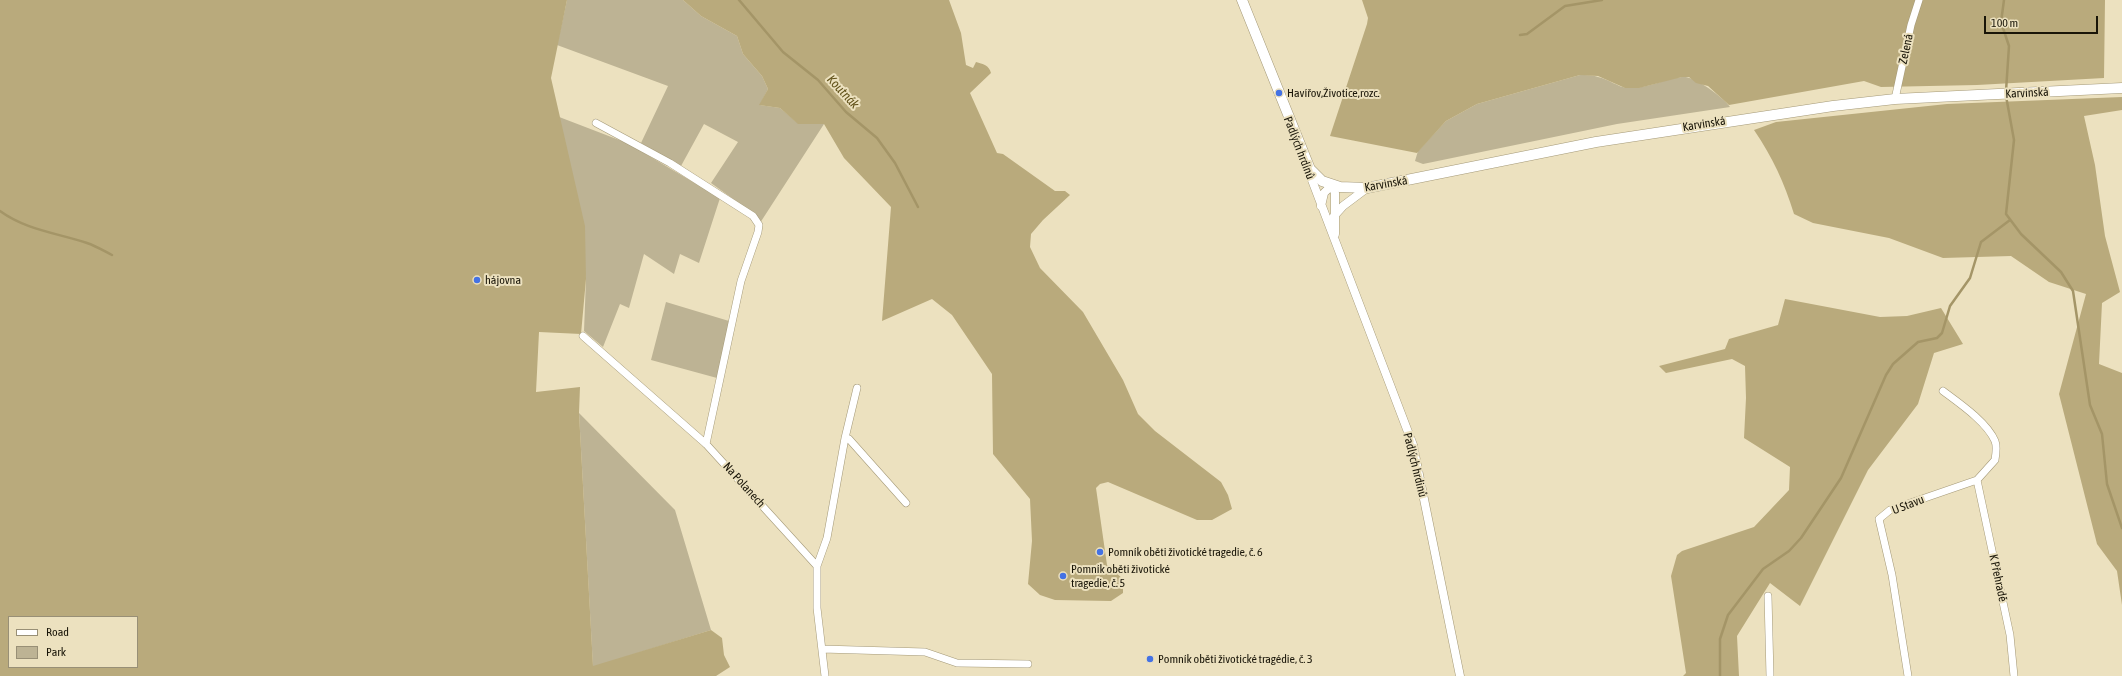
<!DOCTYPE html>
<html>
<head>
<meta charset="utf-8">
<style>
	body { margin:0 }
	#map { position:relative; width:2122px; height:676px; overflow:hidden; background:#ece1bf; font-family:"Asap Condensed",sans-serif }
	canvas { display:block }
	.legend { position:absolute; left:8px; top:616px; width:130px; height:52px; box-sizing:border-box; background:#ece1bf; border:1px solid #988f76; margin:0; padding:5px 7px; list-style:none; font-size:12px; color:#191508 }
	.legend li { display:flex; align-items:center; gap:8px; height:20px }
	.legend b { width:20px; border:1px solid #988f76 }
	.scale { position:absolute; left:1984px; top:16px; width:114px; height:18px; box-sizing:border-box; border:2px solid #191508; border-top:0; padding-left:5px; font-size:12px; line-height:14px; white-space:nowrap; color:#191508; -webkit-text-stroke:3px #ece1bf; paint-order:stroke }
</style>
</head>
<body>
<div id="map">
<canvas width="2122" height="676"></canvas>
<ul class="legend">
<li><b style="height:5px;background:#fff"></b>Road</li>
<li><b style="height:11px;background:#bdb394"></b>Park</li>
</ul>
<div class="scale">100 m</div>
</div>
<script>
const ctx = document.querySelector('canvas').getContext('2d');
ctx.lineJoin = 'round';
function paint(path, color) { ctx.fillStyle = color; ctx.fill(path, 'evenodd'); }
function stroke(path, color, width, dash) { ctx.strokeStyle = color; ctx.lineWidth = width; ctx.lineCap = dash ? 'butt' : 'round'; ctx.setLineDash(dash || []); ctx.stroke(path); }
function drawText(font, color, halo, rows, align = 'center') {
  ctx.font = font + ' "Asap Condensed",sans-serif'; ctx.lineWidth = 4; ctx.setLineDash([]); ctx.textBaseline = 'middle'; ctx.strokeStyle = halo; ctx.fillStyle = color; for (const [text, x, y, turn = 0] of rows) {
    ctx.save(); ctx.translate(x, y); ctx.rotate((+turn || 0) * Math.PI / 180); ctx.textAlign = isNaN(turn) ? turn : align; if (halo) ctx.strokeText(text, 0, 0); ctx.fillText(text, 0, 0); ctx.restore();
  }
}
const green = new Path2D(`
	M567 0H683L701 16 737 36 743 54 762 76 768 89 760 105 780 108 798 123 824 124 760 223 754 214 711 183 738 142 704 124 681 166 641 143 668 86 557 45Z
	M1580 75C1586 75 1593 75 1598 77 1608 79 1618 87 1627 88 1648 89 1663 79 1682 77 1693 75 1723 97 1730 107L1617 124 1423 164 1415 161 1418 151 1446 121 1477 104Z
	M554 115 627 143 720 198 699 263 680 254 674 274 644 254 629 308 620 304 603 347 584 331 586 279Z
	M666 302 729 321 717 378 651 360Z
	M579 413 675 510 711 630 593 667Z`);
const forest = new Path2D(`
	M0 0H567L551 78 585 226 586 279 581 334 539 332 536 392 580 387 579 413 593 666 711 630 722 638 724 655 730 667 716 676H0ZM9 617H137V667H9Z
	M683 0H949L961 33 966 65 973 68 976 62C983 64 989 65 991 73L970 93 997 153 1003 154 1055 191H1065L1070 195 1043 220 1031 234 1030 247 1040 268 1083 312 1123 380 1138 414 1155 431 1221 482 1228 495 1232 509 1212 520H1197L1108 482 1100 484 1096 488 1107 565 1123 579V593L1111 601 1055 600 1040 595 1028 584 1032 541 1030 499 993 454 992 374 952 315 932 299 882 321 891 207 844 158 824 124H798L780 108 759 105 768 89 762 76 743 54 737 36 701 16Z
	M1362 0H2105L2104 78 1977 85 1881 87 1864 81 1729 105 1708 86 1696 83 1689 77H1682L1639 88H1625L1598 76 1580 75 1477 104 1446 121 1417 153 1330 136 1367 24 1368 18Z
	M2122 97V110L2084 116 2095 165 2105 236 2120 292 2102 303 2099 364 2122 373V605L2117 571 2097 544 2059 394 2086 294 2049 282 2011 256 1943 258 1889 238 1813 223 1794 214C1784 182 1773 158 1754 130L1776 122 1947 104Z
	M1785 299 1880 317 1907 316 1941 308 1963 344 1934 353 1918 404 1868 470 1800 606 1770 583 1737 636 1739 676H1683L1686 673 1671 576 1677 555 1682 551 1754 527 1789 490 1790 467 1744 438 1746 398 1745 366 1732 359 1666 373 1659 366 1725 349 1729 339 1778 325Z`);
const stream = new Path2D(`
	M739 0 783 52 818 80 846 112 877 138 895 163 918 207
	M2004 0 2001 22 2009 46 2006 91
	M1520 35 1527 34 1565 6 1602 0
	M2006 96 2014 140 2006 214 2021 234 2061 272 2073 291 2090 405 2102 434 2107 484 2122 528
	M0 211C26 230 57 233 87 243 96 246 104 251 112 255
	M1720 676V639L1728 615 1763 569 1789 551 1801 538 1841 478 1886 375 1893 364 1918 342 1937 338 1942 333 1950 306 1970 278 1981 242 2010 220`);
const minor = new Path2D(`
	M1895 99 1911 25 1919 0
	M596 123 670 163 753 216 759 225 758 232 741 281 706 444
	M583 336 706 444 817 566V608L825 676
	M845 438 849 439 906 503
	M1977 480 2010 635 2014 676
	M817 566 827 538 845 438 857 388
	M1768 596 1770 676
	M822 649 925 652 957 663 1028 664
	M1908 676 1892 575 1879 519 1890 510 1977 480 1995 460C1996 454 1997 446 1995 441 1987 422 1959 403 1943 391`);
const tertiary = new Path2D(`
	M1307 167 1413 445 1460 676
	M1321 206 1324 193 1332 185 1335 193V234
	M1334 216 1343 206 1367 188`);
const secondary = new Path2D(`
	M1242 0 1310 169 1322 181 1340 187 1367 188 1596 142 1833 106 1895 99 2122 88`);
const markers = [
	[1279,93,4,"#4472e4"],
	[477,280,4,"#4472e4"],
	[1100,552,4,"#4472e4"],
	[1063,576,4,"#4472e4"],
	[1150,659,4,"#4472e4"]
];
const streetNames = [
	["Zelená",1906,49,-78],
	["Karvinská",2027,93,-3],
	["Karvinská",1704,124,-9],
	["Padlých hrdinů",1299,148,69],
	["Karvinská",1386,184,-10],
	["Padlých hrdinů",1415,465,76],
	["Na Polanech",744,485,48],
	["U Stavu",1908,505,-21],
	["K Přehradě",1998,578,78]
];
const poiNames = [
	["Havířov,Životice,rozc.",1287,93],
	["hájovna",485,280],
	["Pomník oběti životické tragedie, č. 6",1108,552],
	["Pomník oběti životické",1071,569],
	["tragedie, č. 5",1071,583],
	["Pomník oběti životické tragédie, č. 3",1158,659]
];
const waterNames = [
	["Koutnák",843,92,47]
];
paint(green, '#bdb394');
paint(forest, '#b9aa7c');
stroke(stream, '#a49567', 2.5);
stroke(minor, '#a49978', 8);
stroke(tertiary, '#a49978', 9);
stroke(secondary, '#a49978', 11);
stroke(minor, '#fff', 7);
stroke(tertiary, '#fff', 8);
stroke(secondary, '#fff', 10);
for (const [x, y, r, color] of markers) { const dot = new Path2D(); dot.arc(x, y, r, 0, 2 * Math.PI); ctx.fillStyle = color; ctx.fill(dot); stroke(dot, '#ece1bf', 1.5); }
drawText('12px', '#191508', '#ece1bf', streetNames);
drawText('12px', '#191508', '#ece1bf', poiNames, 'left');
drawText('italic 13px', '#62521a', '#ece1bf', waterNames);
</script>
</body>
</html>
